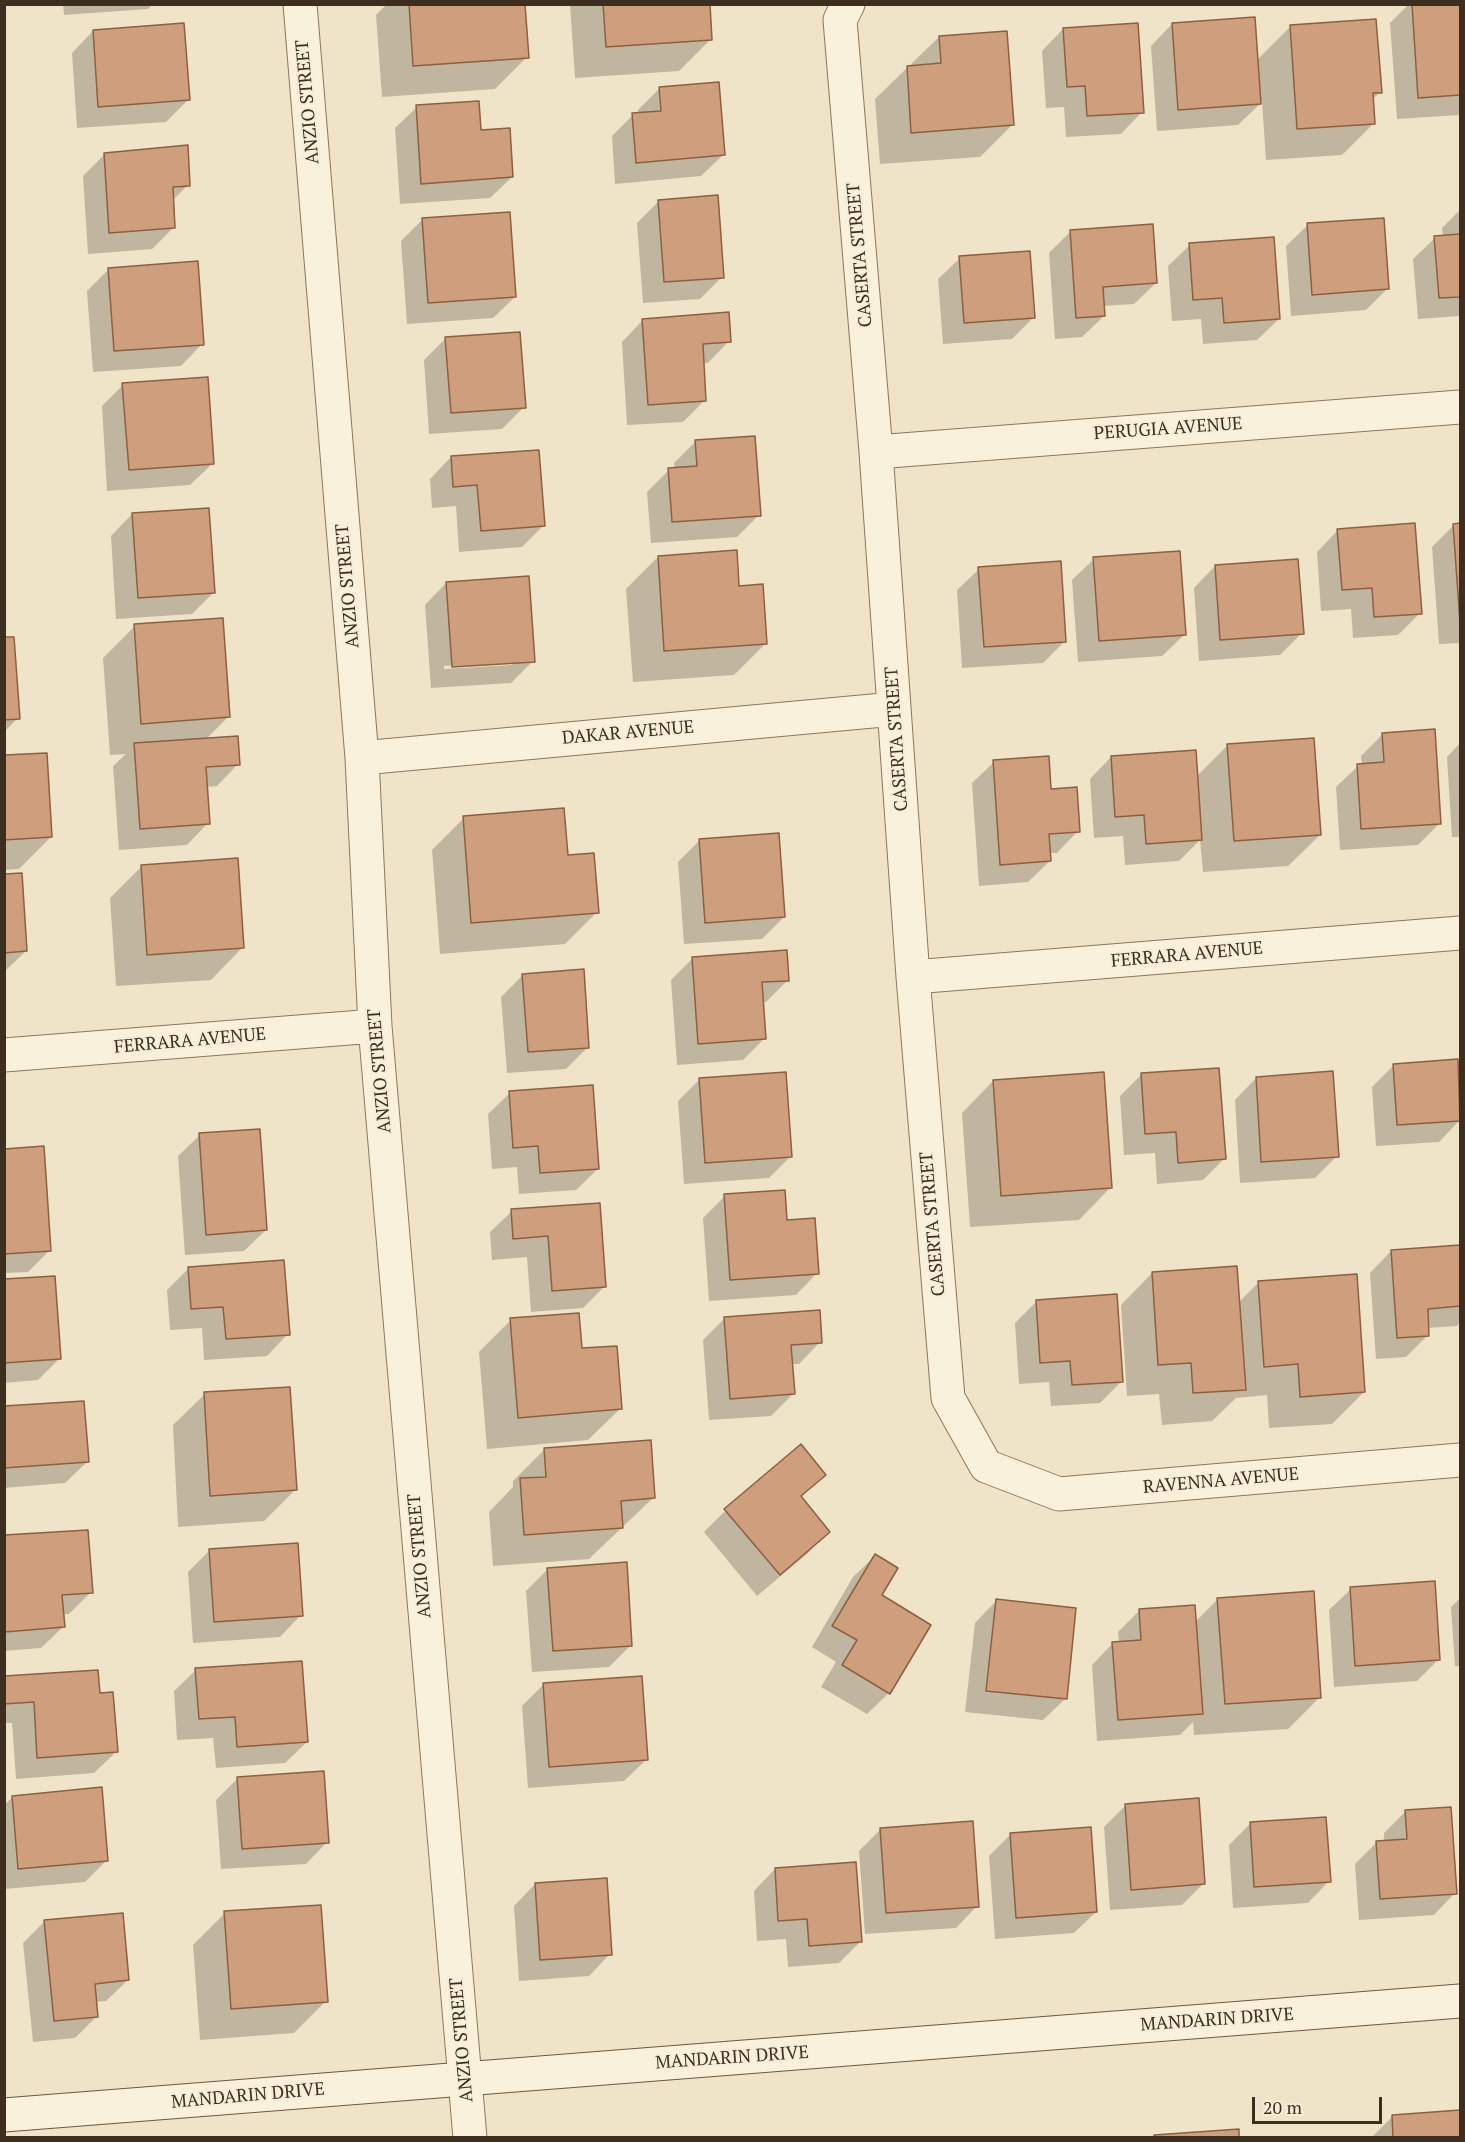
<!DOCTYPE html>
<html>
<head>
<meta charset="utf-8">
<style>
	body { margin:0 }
	#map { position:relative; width:1465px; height:2142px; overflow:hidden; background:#f0e4c8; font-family:"PT Serif",serif }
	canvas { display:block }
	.frame { position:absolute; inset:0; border:6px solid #3d2e20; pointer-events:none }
	.scale { position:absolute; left:1252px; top:2097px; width:130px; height:27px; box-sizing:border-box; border:3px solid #3d2e20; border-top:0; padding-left:8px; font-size:18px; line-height:21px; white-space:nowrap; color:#3d2e20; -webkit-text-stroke:4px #f7eed8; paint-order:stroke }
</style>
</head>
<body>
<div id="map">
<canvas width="1465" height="2142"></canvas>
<div class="frame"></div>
<div class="scale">20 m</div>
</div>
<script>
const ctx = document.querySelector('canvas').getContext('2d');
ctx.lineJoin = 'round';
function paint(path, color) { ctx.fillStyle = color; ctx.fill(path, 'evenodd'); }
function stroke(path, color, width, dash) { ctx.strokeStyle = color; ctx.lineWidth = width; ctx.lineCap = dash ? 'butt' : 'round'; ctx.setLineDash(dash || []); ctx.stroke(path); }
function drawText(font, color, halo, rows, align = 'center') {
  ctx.font = font + ' "PT Serif",serif'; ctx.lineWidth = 4.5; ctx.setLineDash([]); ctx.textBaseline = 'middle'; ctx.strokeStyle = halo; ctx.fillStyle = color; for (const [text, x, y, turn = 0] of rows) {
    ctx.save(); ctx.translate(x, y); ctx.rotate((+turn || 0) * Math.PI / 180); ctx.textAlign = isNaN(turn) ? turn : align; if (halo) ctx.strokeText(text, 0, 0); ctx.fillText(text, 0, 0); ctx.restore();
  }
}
const shadow = new Path2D(`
	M63 4H153L148 9 64 15Z
	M387 4H523L527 57 495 89 382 97 376 15Z
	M570 4H708L711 39 679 71 575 78Z
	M1409 4H1460V115L1397 119 1390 23Z
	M1172 24 1257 60 1291 26 1380 92 1372 100 1374 123 1342 155 1266 160 1262 102 1238 125 1157 131 1151 46Z
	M1063 29 1142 112 1121 134 1066 137 1064 107 1046 108 1042 51Z
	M93 31 188 100 166 122 77 128 72 53Z
	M939 37 1012 125 980 157 880 164 875 99Z
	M660 88 723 155 701 176 615 184 612 136 633 115 638 114V110Z
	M417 107 479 132 512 177 490 198 400 204 395 128Z
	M105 154 188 185 172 201 174 227 152 249 88 254 83 176Z
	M659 201 722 277 700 299 643 303 637 223Z
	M1460 210V316L1418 319 1413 259 1435 238 1443 237 1442 228Z
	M422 220 515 297 493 318 407 324 401 241Z
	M1308 225 1387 289 1366 310 1291 316 1286 246Z
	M1071 231 1156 283 1134 304 1103 306 1104 316 1082 337 1055 339 1049 253Z
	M1190 245 1279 319 1257 340 1203 344 1201 319 1172 321 1168 266Z
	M960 258 1034 317 1012 339 943 344 938 279Z
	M109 269 202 344 181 366 93 372 87 291Z
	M643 320 729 341 708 363H703L705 400 683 422 627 425 622 342Z
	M446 338 524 407 502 429 429 434 424 360Z
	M123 385 212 464 190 485 107 491 102 406Z
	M696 441 759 515 737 537 651 543 647 492 669 470H675L674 463Z
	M451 457 543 526 522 547 459 552 456 506 432 508 430 479Z
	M132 514 214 592 192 614 116 619 111 536Z
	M1454 525H1460V643L1439 644 1432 547Z
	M1338 530 1420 613 1398 635 1353 638 1351 609 1321 611 1317 552Z
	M658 557 738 587 766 643 734 675 633 682 626 589Z
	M1094 559 1184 635 1162 656 1078 662 1072 580Z
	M1215 566 1302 633 1280 655 1199 661 1194 588Z
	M979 569 1065 641 1043 663 962 668 957 590Z
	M446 583 533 661 511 683 431 688 425 605ZM512 662V665L444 669V666Z
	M135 626 228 717 205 740 238 764 217 786 206 787 208 823 187 845 119 850 113 766 126 754 110 755 103 658Z
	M4 639 18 718 4 732Z
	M1383 734 1440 823 1418 845 1340 850 1336 787 1358 766 1362 765 1361 756Z
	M1460 743V837H1452L1447 757Z
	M1228 745 1320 835 1288 866 1203 872 1200 840 1179 861 1125 865 1123 836 1094 838 1090 779 1111 757 1196 777Z
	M4 757 51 837 19 869 4 870Z
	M994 762 1078 831 1057 853H1049L1050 861 1028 882 979 886 972 783Z
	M464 818 566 857 597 912 565 944 440 954 432 850Z
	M700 840 784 917 762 939 684 944 678 862Z
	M142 866 242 948 211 980 116 986 110 898Z
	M4 876 26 951 4 972Z
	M693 958 788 980 766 1002H762L764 1039 743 1060 677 1065 671 980Z
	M523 975 588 1047 566 1069 507 1073 501 997Z
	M1456 1061 1460 1120 1439 1142 1376 1146 1372 1087 1394 1065Z
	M1141 1075 1224 1159 1203 1180 1157 1184 1155 1153 1124 1155 1120 1096Z
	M1256 1078 1337 1156 1315 1178 1240 1183 1235 1100Z
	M700 1079 790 1157 769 1178 684 1184 678 1101Z
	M993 1081 1110 1188 1079 1220 970 1227 962 1113Z
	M510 1093 598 1169 576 1190 519 1194 517 1167 492 1169 488 1114Z
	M200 1135 266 1230 244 1251 185 1255 178 1156Z
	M4 1150 50 1250 28 1272 4 1273Z
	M725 1196 786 1221 817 1273 796 1295 709 1301 703 1218Z
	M599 1205 604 1287 583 1308 531 1312 527 1257 492 1260 490 1232 512 1211Z
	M1460 1246V1322L1457 1326 1427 1328 1428 1335 1406 1357 1376 1359 1370 1273 1391 1251Z
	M189 1268 288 1334 267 1356 204 1360 202 1328 170 1330 167 1290Z
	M1152 1273 1238 1303 1259 1282 1364 1392 1332 1424 1269 1428 1267 1395 1236 1398 1212 1421 1162 1425 1159 1394 1127 1396 1121 1305Z
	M4 1281 59 1359 38 1380 4 1383Z
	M1036 1302 1122 1381 1100 1403 1051 1406 1049 1382 1019 1384 1015 1323Z
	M725 1318 820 1342 799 1364H791L793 1394 771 1416 709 1420 703 1340Z
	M511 1320 581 1350 620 1409 588 1440 487 1449 479 1352Z
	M205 1394 295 1490 264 1521 178 1527 173 1425Z
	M4 1408 87 1462 65 1483 4 1488Z
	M801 1446 824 1475 800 1498 828 1532 807 1554 757 1596 704 1532 725 1511Z
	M545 1449 653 1498 589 1559 493 1566 489 1512 513 1487V1481Z
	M4 1537 91 1592 69 1614H62L63 1627 41 1648 4 1651Z
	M210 1550 301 1615 280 1637 193 1643 188 1572Z
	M875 1556 889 1693 867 1714 821 1687 836 1662 812 1647 853 1577Z
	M548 1569 631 1645 609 1667 532 1672 526 1591Z
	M1351 1589 1439 1659 1417 1681 1334 1687 1329 1610Z
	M1460 1598V1666H1455L1451 1607Z
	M1218 1599 1320 1697 1288 1729 1194 1735 1193 1722 1180 1735 1097 1741 1092 1665 1113 1643H1119L1118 1632 1140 1610 1195 1622Z
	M996 1601 1065 1699 1043 1720 965 1712 975 1623Z
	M196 1670 307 1742 285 1763 216 1768 213 1738 177 1740 174 1691Z
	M4 1678 98 1695 116 1752 94 1773 16 1779 12 1723H4Z
	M544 1684 646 1760 624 1781 528 1788 522 1706Z
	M238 1778 327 1842 306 1864 221 1869 216 1800Z
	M13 1797 107 1860 85 1882 4 1889V1805Z
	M1126 1805 1203 1884 1182 1905 1110 1910 1104 1827Z
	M1405 1812 1455 1893 1434 1915 1359 1920 1355 1864 1376 1843 1384 1842V1833Z
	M1250 1824 1329 1881 1308 1903 1233 1908 1229 1845Z
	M881 1829 977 1906 956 1928 865 1934 859 1851Z
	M1011 1834 1096 1912 1074 1933 995 1939 989 1856Z
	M775 1869 860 1942 839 1963 788 1967 786 1939 757 1941 754 1891Z
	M535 1884 610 1954 589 1976 519 1981 514 1906Z
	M225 1913 326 2001 294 2033 200 2040 193 1945Z
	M44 1922 128 1980 106 2001 95 2002 97 2016 75 2038 33 2042 23 1943Z
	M1460 2111V2138H1371L1393 2116Z`);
const building = new Path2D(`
	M409 4H525L529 58 413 66Z
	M603 4H710L712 40 606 47Z
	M1412 4H1460V95L1418 98Z
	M1255 17 1261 104 1178 110 1172 23Z
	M1376 19 1382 93H1373L1375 124 1297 129 1290 25Z
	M184 23 190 100 98 107 93 30Z
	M1138 23 1144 113 1087 116 1085 86 1067 87 1063 28Z
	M1007 31 1014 125 911 133 907 66 941 63 939 36Z
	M719 82 725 155 636 163 632 113 661 111 659 87Z
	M479 101 481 130 510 128 513 177 421 184 416 105Z
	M188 145 190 186 173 187 175 228 109 233 104 153Z
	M718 195 724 278 664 282 658 200Z
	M510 212 516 297 428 303 422 218Z
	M1384 218 1389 289 1312 295 1307 223Z
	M1153 224 1157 283 1103 287 1105 316 1076 318 1070 230Z
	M1460 234V297L1439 298 1434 236Z
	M1274 237 1280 319 1224 323 1222 298 1193 300 1189 243Z
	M1030 251 1035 318 964 323 959 256Z
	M198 261 204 345 114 351 108 268Z
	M729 312 731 342 703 344 706 401 648 405 642 319Z
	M520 332 526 408 451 413 445 337Z
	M208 377 214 464 129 470 122 383Z
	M755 436 761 516 672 522 668 468 697 466 695 440Z
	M539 450 545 526 481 531 477 485 453 487 451 456Z
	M209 508 215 593 138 598 132 513Z
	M1415 523 1422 614 1374 617 1372 588 1342 590 1337 529Z
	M1460 523V623L1453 524Z
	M737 550 739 586 763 584 767 644 664 651 658 556Z
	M1180 551 1186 635 1099 641 1093 557Z
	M1298 559 1304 634 1220 640 1215 565Z
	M1061 561 1066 642 984 647 978 567Z
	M529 576 535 662 452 667 446 582Z
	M223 618 230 717 141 724 134 624Z
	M4 637H14L20 719 4 720Z
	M1435 729 1441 824 1361 829 1357 764 1384 762 1382 733Z
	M238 736 240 765 206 767 210 824 140 829 134 743Z
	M1314 738 1321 835 1234 841 1227 744Z
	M1196 750 1202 840 1146 844 1144 815 1115 817 1111 756Z
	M47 753 52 837 4 840V755Z
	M1049 756 1051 789 1077 787 1080 832 1049 834 1051 861 1000 865 993 760Z
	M564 808 568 855 594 853 599 913 471 923 463 816Z
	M779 833 785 917 705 923 699 839Z
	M238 858 244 948 147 955 141 865Z
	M22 873 27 951 4 953V874Z
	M787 950 789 981 762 982 766 1039 698 1044 692 957Z
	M584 969 589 1048 528 1052 522 974Z
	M1458 1059 1460 1121 1397 1125 1393 1064Z
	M1219 1068 1226 1159 1178 1163 1176 1132 1145 1134 1141 1073Z
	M1333 1071 1339 1157 1261 1162 1256 1077Z
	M786 1072 792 1157 705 1163 699 1078Z
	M1104 1072 1112 1188 1001 1196 993 1080Z
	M593 1085 599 1169 540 1173 538 1146 513 1148 509 1091Z
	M260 1129 267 1230 206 1235 199 1133Z
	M44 1146 51 1251 4 1254V1149Z
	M785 1190 787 1220 815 1218 819 1274 730 1280 724 1194Z
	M600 1203 606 1287 552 1291 548 1236 513 1239 511 1209Z
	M1460 1245V1306L1428 1309 1429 1336 1397 1338 1391 1250Z
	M284 1260 290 1335 226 1339 223 1307 191 1309 188 1267Z
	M1237 1266 1246 1390 1193 1393 1191 1363 1158 1365 1152 1272Z
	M1357 1274 1365 1392 1300 1397 1298 1364 1264 1367 1258 1281Z
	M55 1276 61 1359 4 1363V1279Z
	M1117 1294 1123 1382 1072 1385 1070 1361 1040 1363 1036 1300Z
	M820 1310 822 1343 791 1345 795 1394 730 1399 724 1317Z
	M579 1313 582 1348 617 1346 622 1409 518 1418 510 1318Z
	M290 1387 297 1490 210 1496 204 1392Z
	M84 1401 89 1462 4 1468V1406Z
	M651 1440 655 1498 621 1501 623 1528 524 1535 520 1478 546 1477 544 1448Z
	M801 1444 826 1475 801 1496 830 1532 780 1575 724 1509Z
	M88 1530 93 1593 62 1595 65 1627 5 1632 4 1535Z
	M298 1543 303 1616 214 1622 209 1549Z
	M875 1554 898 1568 882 1595 931 1625 890 1694 842 1665 857 1640 832 1626Z
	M627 1562 632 1646 553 1651 547 1568Z
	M1435 1581 1440 1660 1355 1666 1350 1587Z
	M1314 1591 1321 1698 1225 1704 1217 1598Z
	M996 1599 1076 1608 1067 1699 986 1691Z
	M1195 1605 1203 1714 1118 1720 1112 1642 1141 1640 1139 1609Z
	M302 1661 308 1742 237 1747 235 1717 199 1719 195 1668Z
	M98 1670 100 1693 113 1692 118 1752 37 1758 34 1702 4 1704V1676Z
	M642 1676 648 1760 549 1767 543 1683Z
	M324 1771 329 1843 242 1849 237 1777Z
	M102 1787 108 1861 18 1869 12 1796Z
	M1199 1798 1205 1884 1131 1890 1125 1804Z
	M1451 1807 1457 1894 1380 1899 1376 1841 1407 1839 1405 1810Z
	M1326 1817 1331 1882 1254 1887 1250 1822Z
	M973 1821 979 1907 886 1913 880 1828Z
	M1091 1827 1097 1912 1016 1918 1010 1833Z
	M856 1862 862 1942 809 1946 807 1919 778 1921 775 1868Z
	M607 1878 612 1955 540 1960 535 1883Z
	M321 1905 328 2002 231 2009 224 1911Z
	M123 1913 129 1980 95 1984 98 2017 54 2021 44 1920Z
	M1460 2110V2138H1393L1392 2115Z
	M1239 2129V2138H1154V2135Z`);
const street = new Path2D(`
	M300 4 362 758 375 1026 470 2138
	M848 4 840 20 876 452 913 977 948 1398 986 1466 1059 1494 1460 1460
	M876 452 1460 407
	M362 758 894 709
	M913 977 1460 933
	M4 1055 375 1026`);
const secondary = new Path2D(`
	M4 2115 1460 2001`);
const streetNames = [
	["ANZIO STREET",308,102,-95],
	["CASERTA STREET",860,255,-95],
	["PERUGIA AVENUE",1168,429,-4],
	["ANZIO STREET",348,586,-95],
	["DAKAR AVENUE",628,733,-5],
	["CASERTA STREET",897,739,-94],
	["FERRARA AVENUE",1187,955,-5],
	["FERRARA AVENUE",190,1041,-5],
	["ANZIO STREET",380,1071,-95],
	["CASERTA STREET",933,1224,-95],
	["RAVENNA AVENUE",1221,1481,-5],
	["ANZIO STREET",420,1556,-95],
	["MANDARIN DRIVE",1217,2020,-4],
	["ANZIO STREET",462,2040,-95],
	["MANDARIN DRIVE",732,2058,-4],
	["MANDARIN DRIVE",248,2096,-5]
];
paint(shadow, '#0003');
paint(building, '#cf9f7d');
stroke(building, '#8d5f41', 1.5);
stroke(street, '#8d765c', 35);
stroke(secondary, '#6f573f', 35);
stroke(street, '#faf1dc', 33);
stroke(secondary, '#faf1dc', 33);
drawText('18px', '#3d2e20', '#f7eed8', streetNames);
</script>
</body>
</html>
